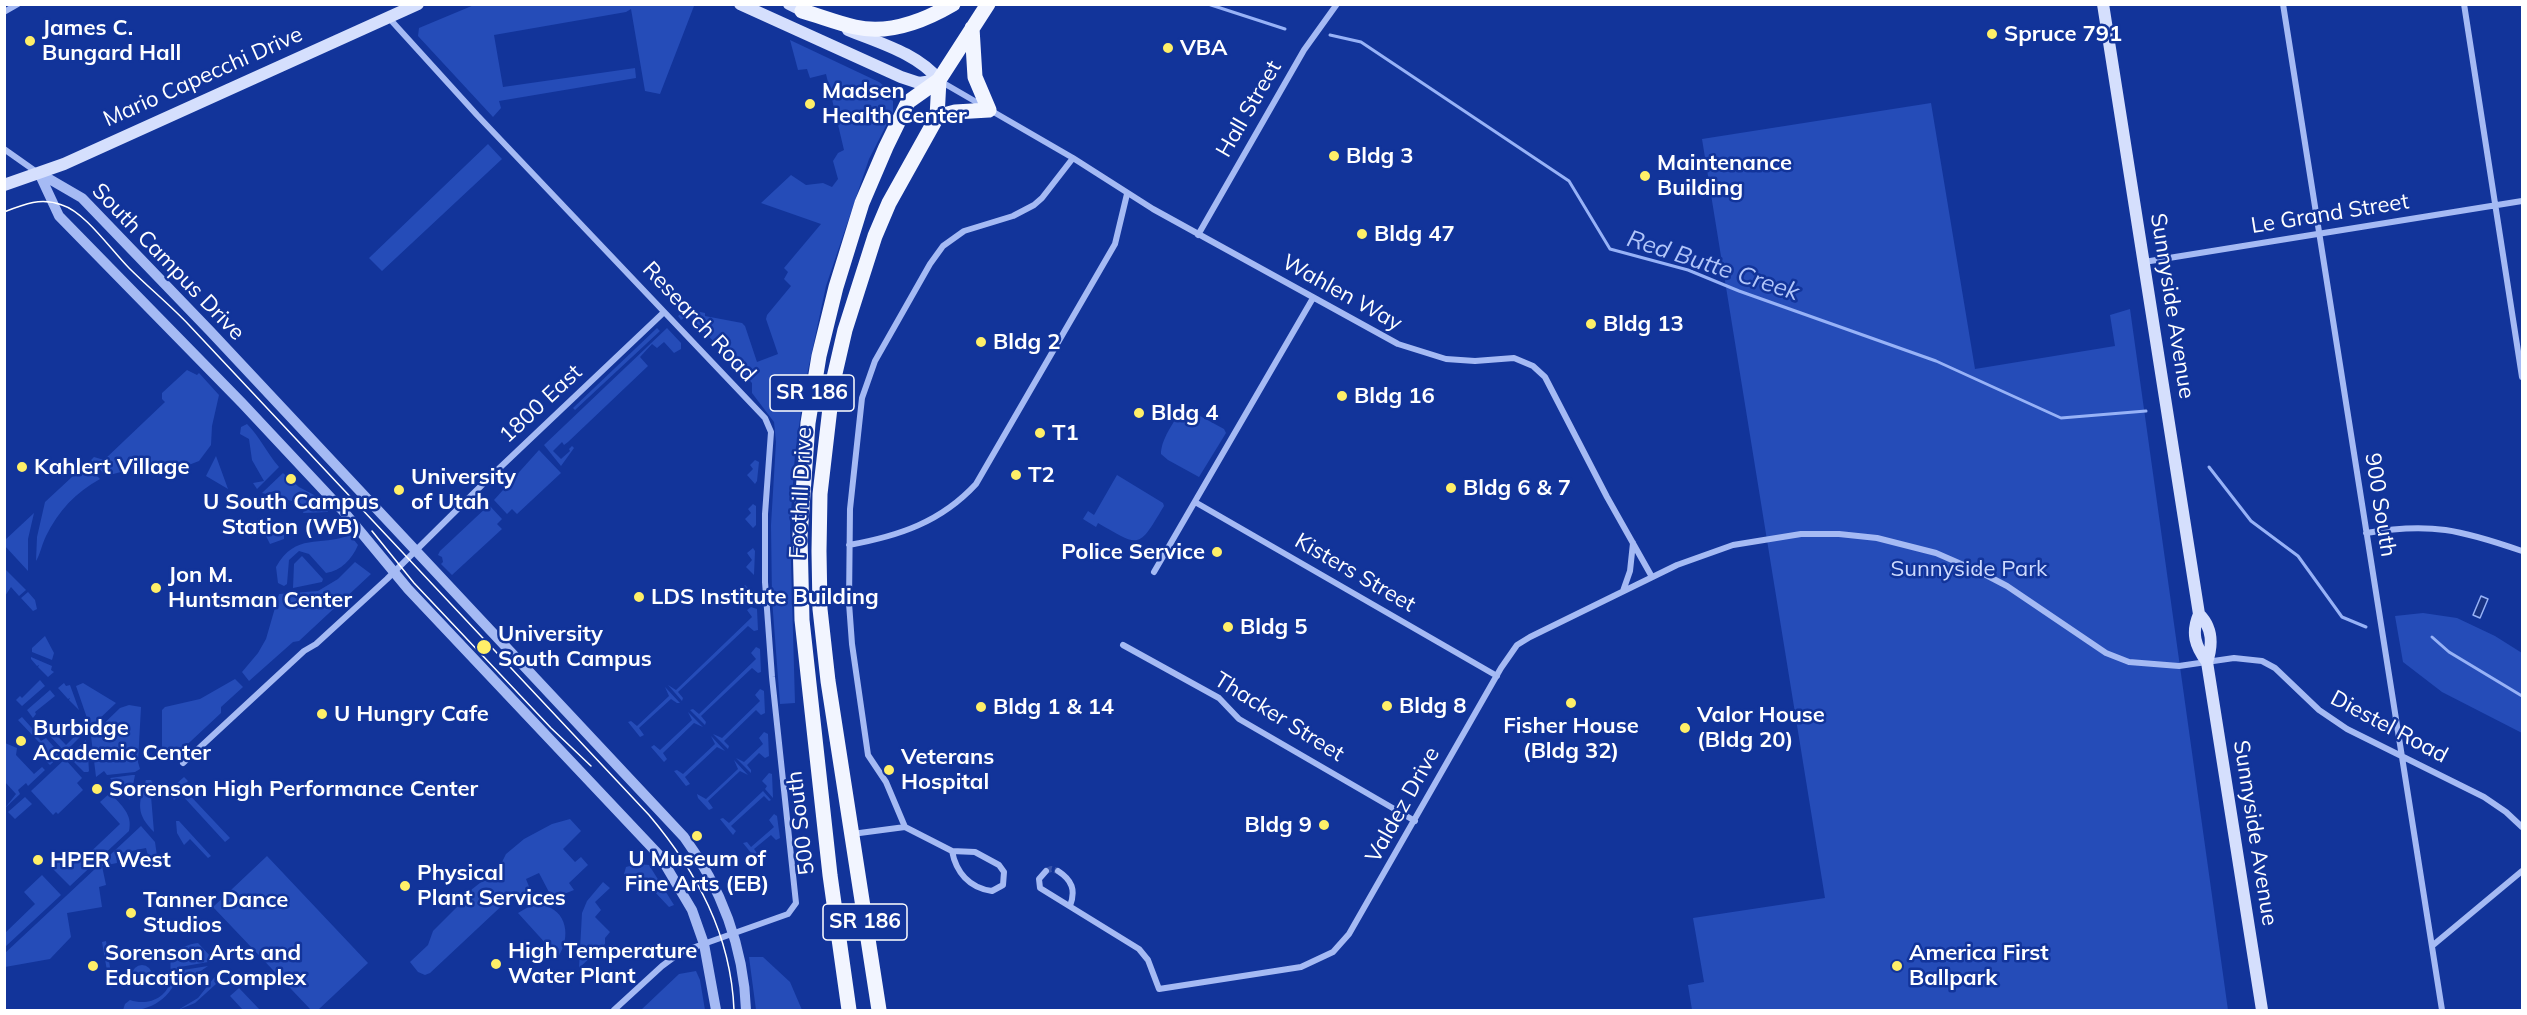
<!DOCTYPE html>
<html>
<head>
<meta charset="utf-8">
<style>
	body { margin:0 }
	#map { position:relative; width:2527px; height:1015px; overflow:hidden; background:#12349a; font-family:Mulish,sans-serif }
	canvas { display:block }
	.frame { position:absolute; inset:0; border:6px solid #fff; pointer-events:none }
</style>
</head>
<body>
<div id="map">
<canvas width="2527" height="1015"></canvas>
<div class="frame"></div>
</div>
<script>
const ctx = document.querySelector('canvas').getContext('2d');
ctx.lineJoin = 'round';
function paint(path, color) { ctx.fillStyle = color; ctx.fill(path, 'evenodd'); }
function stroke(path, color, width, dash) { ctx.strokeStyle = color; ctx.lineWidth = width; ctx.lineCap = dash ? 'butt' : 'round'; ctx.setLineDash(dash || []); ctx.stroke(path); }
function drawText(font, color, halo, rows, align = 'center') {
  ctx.font = font + ' Mulish,sans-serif'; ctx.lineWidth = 5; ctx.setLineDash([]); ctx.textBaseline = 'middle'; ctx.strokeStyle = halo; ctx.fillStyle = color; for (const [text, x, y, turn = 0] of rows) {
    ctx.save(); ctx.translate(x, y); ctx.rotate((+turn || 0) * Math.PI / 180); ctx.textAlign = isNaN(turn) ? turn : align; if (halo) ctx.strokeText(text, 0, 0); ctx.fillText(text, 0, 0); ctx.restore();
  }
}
const green = new Path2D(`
	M474 5 694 4V6L660 94 645 91 631 9 626 12 494 35 503 87 635 68 636 78 499 101 501 108 493 117 418 36 419 28Z
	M790 40 879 82 888 89 893 101V112L869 159 826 286 805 384 795 454 790 527 795 703 780 704 772 599 771 525 776 442 774 422 752 393V383L689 315 681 320 678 316 687 309 705 313V316L742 323 745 326 757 362 778 354 766 319 767 315 791 286 784 279 788 272 784 268 821 224 761 203 791 175 806 185 823 183 832 187 838 179 833 161 838 153 844 150 826 74 810 78 807 69 798 70Z
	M1931 103 1975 369 2115 346 2110 315 2130 309 2228 1010H1692L1688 985 1704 982 1693 918 1825 898 1702 139Z
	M488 144 502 159 382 271 369 258Z
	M657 328 660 331 575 410 573 408Z
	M667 328 681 343V349L674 353 664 342 657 348 652 344 640 357 648 366 568 442 564 445 562 442 553 451 561 459 570 451 569 449 572 446 574 448 561 466 544 445Z
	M187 370 197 375 199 373 219 395 212 426 211 445 199 461 181 468 143 466 106 476 91 460 94 457 104 460 165 402 162 399V393Z
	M1189 410 1224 429 1226 433 1199 477 1168 460 1161 454C1161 440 1173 423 1181 411Z
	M247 424C260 437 267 453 279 467L257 489 253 483 264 481 252 460 249 439 240 434 241 427Z
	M539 450 561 473 517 514 512 509 507 514 494 500Z
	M216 456 228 489 206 476Z
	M755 460 759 462 757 481 755 484 747 475 753 469 750 465Z
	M86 464 100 479C76 492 58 511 46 536 42 544 40 555 36 561L37 537 45 502Z
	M283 473 299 487 314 495 328 512 303 513 306 505 288 500 274 491 266 494 262 493Z
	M1117 475 1163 503 1164 506C1138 549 1141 548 1098 523L1096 527 1083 519 1088 511 1094 515Z
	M753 504 756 506V525L753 528 745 519 751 513 748 509Z
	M489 505 502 519 497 524 502 529 452 575 441 564 443 562 442 557 438 555 440 551Z
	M34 513 28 539V571L5 546V540Z
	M259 522 284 534V539L270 544Z
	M350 535 358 545C352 559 341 571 326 573L309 554 299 551 289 560 287 584 284 586 278 583 276 567C296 532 319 547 350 535Z
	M753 548 755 551 754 575 746 567 752 560 747 553Z
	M302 556 323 579 322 582 293 588 294 564Z
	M355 562 371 574 299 641 293 642 249 681 242 672 258 653 266 639 279 594 318 591 338 579Z
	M4 568 26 590 19 596 11 587 5 596Z
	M745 585 750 590 736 601 733 596Z
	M28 592 35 600 37 609 33 611 21 598Z
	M751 607 757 609 758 630 754 631 748 626 678 692 683 698 682 701 668 685 676 690 752 617 747 610Z
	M2423 613 2457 618 2495 636 2522 653V733L2442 692 2403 662 2395 616Z
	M45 636 54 653 52 660 32 652V648Z
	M756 647 760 649 761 672 758 673 752 668 701 716 706 722 705 725 690 710 693 709 699 714 756 659 751 653Z
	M31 657 52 666 51 670 54 672 48 677 38 667 39 665 37 666 31 659Z
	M235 679 243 687 221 707V713L176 755 169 758 162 752V710L165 707 200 699Z
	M40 680 45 686 22 706 16 700 20 696 22 698Z
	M64 683 66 686 70 685 79 710 69 700 70 698 68 699 58 688Z
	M83 683 116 703 95 723 91 724 87 718 76 686Z
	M665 687 680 703H677L671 699 639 728 644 735 640 737 628 722 631 721 637 726 669 696Z
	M760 689 764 691 765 713 761 715 756 710 724 741 729 746 728 749 713 734 722 738 760 701 755 695Z
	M50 690 55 696 35 712 36 714 33 718 27 710Z
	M129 705 141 707 138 762 140 769 135 772 107 775 104 771 96 777 91 736 120 708Z
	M688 712 703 727 694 723 663 753 667 759 664 762 651 747 654 745 660 750 692 720Z
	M22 717 39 736 38 737 41 741 46 738 61 755 50 765 47 762 53 757 18 720Z
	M40 718 66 745 81 730 84 733 65 752 36 721Z
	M764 732 768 734 769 756 765 758 759 753 747 765 751 770V773L736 758 744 762 763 744 759 738Z
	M711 736 725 751 717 747 685 777 690 784 686 786 674 771 677 770 683 774 715 744Z
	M86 740 88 755H86L88 756 89 771 88 772H84L70 758 71 754Z
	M5 743 17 748 16 755 34 774 42 767 45 770 28 786 26 783 18 790 20 794 5 808 16 794 5 782Z
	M65 759 82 778 77 783 83 790 58 814 56 812 53 815 31 791Z
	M734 760 748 775 740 771 708 801 713 808 709 810 698 798 697 794 706 799 738 769Z
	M769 773 772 774 773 798 765 789 767 786 762 781Z
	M135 775 130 800 110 778 132 775Z
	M184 777 188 781 182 787 230 838 225 842 181 794 174 800 173 798 175 785Z
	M146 780H151L153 784 151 796 154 832C136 814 138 804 146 780Z
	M763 791 771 800 769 801 764 796 731 826 736 831 733 835 720 819 723 818 729 823Z
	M110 793C121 805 133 814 129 831L70 886 51 867 70 850 81 861 120 824 100 802Z
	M25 797 32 804 15 819 8 812Z
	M774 814 777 816 780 838 776 840 771 835 754 849 759 856 756 859 743 843 747 842 751 847 774 827 769 820Z
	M570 819 581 831 563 849 575 862 581 857 588 865 569 883 574 890 564 894H550L539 873 526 879 532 894 509 899 430 973 425 975 418 972 410 962 428 945 433 931 463 901 471 890 499 868 506 854 524 839 552 824Z
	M176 821H179L211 856 208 858 190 839 184 845 177 833Z
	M141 826 155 842 157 856H148L146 848 116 854 117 863 102 866 106 885 99 887 102 907 67 913 71 937 50 959 5 967V953Z
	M267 856 368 963 318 1010H311L213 907Z
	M637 864 649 865 674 905 669 907 638 874 630 880 624 874 626 867Z
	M42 875 61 895 5 947V933L35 904 24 892Z
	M603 882 610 888 595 902 601 910 595 917 610 932 605 938V944L579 968 582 913 587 901Z
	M541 905C568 909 571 938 558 957L518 913 530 906Z
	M106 941 113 987 110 988 102 942Z
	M198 943 210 956 208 962 180 967C175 996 152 1013 123 1010L125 1004 130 1000C147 1006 167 999 171 979 172 971 168 963 173 956 178 948 189 944 198 943Z
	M749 957H763L790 982 802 1010H756Z
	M132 975a10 10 0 1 1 20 0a10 10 0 1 1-20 0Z
	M208 966 183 983 180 982 183 970Z
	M221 969 224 972 214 981 216 984 195 1003 178 1010 198 998Z
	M696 971 700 980 705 1010H641L679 974Z
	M239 988 260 1010H243L230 996Z`);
const water = new Path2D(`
	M2481 596 2488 599 2480 618 2473 615Z`);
const stream = new Path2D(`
	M1208 4 1285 29
	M1330 35 1361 42 1569 181 1610 249 1688 270 1739 291 1936 361 2061 418 2146 411
	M2209 467 2251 521 2298 556 2342 617 2366 627
	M2432 637 2449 652 2522 696`);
const minorTunnel = new Path2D(`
	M1046 871 1051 869 1058 871`);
const minor = new Path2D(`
	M2283 4 2442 1010
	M2464 4 2522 377
	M4 12 18 4
	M388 17 477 115 765 418 771 432 765 514V582L772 677 796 903 788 914 681 952 662 966 614 1010
	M940 81 1073 158 1153 209 1398 344 1446 359 1475 361 1514 358 1533 366 1545 377 1607 497 1652 577
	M4 149 38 173
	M1198 235 1304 50 1337 4
	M2144 262 2522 201
	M1195 502 1497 676
	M2366 533C2431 522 2461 530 2522 551
	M849 545C899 536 941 522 976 484L1115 244 1127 194
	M1154 572 1313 298
	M1623 591 1630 571 1633 543
	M1123 645 1219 698 1239 719 1415 821
	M183 763 304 651 316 644 387 579 490 477 663 313
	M905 827 886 782 868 755 852 644 849 603 850 509 862 398 875 361 930 264 943 246 964 231 1013 216 1034 205 1042 198 1073 158
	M852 834 905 827 952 851 975 852 999 865 1004 872 1003 885 992 891C969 888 956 872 952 851
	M1046 871 1039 879 1040 888 1139 949 1148 960 1159 989 1301 967 1333 952 1349 934 1501 668 1517 645 1530 637 1677 565 1733 545 1801 534H1839L1877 538 1936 553 1984 574 2007 586 2106 653 2129 662 2179 666 2234 658 2262 661 2275 668 2319 710 2347 729 2484 797 2506 812 2522 827
	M1058 871C1072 880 1076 890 1070 906
	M2432 946 2522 871`);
const tertiary = new Path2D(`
	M39 173 82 198 210 331 684 837C721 887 744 948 746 1010
	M39 173 59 216 242 403 345 513 408 589 660 856 692 910 704 944 716 1010`);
const secondary = new Path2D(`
	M740 4 901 77 919 83 938 80
	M789 4 809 14
	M2103 4 2199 614C2191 633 2195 646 2207 662L2262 1010
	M848 30C879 43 917 53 939 80
	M4 185 64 164 418 4
	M2199 614C2213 628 2213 644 2207 662`);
const primary = new Path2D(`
	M802 11C820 16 837 23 855 27 889 35 924 21 953 4
	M972 28 975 77 989 110
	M937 117 955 112 989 110
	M849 1010 830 875 802 620 800 536 808 423 819 356 836 287 862 203 886 147 908 102 939 80 988 4
	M879 1010 828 681 820 609 819 551 820 494 833 382 845 330 875 236 889 203 937 117 939 80`);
const tram = new Path2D(`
	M4 212C24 204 41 197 62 205 85 212 111 250 129 268 148 287 170 305 189 325L649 815C697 872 731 935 734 1010
	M372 531 414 583 551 728 591 766`);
const markers = [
	[1992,34,6,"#ffef68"],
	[30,41,6,"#ffef68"],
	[1168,48,6,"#ffef68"],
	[810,104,6,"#ffef68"],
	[1334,156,6,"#ffef68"],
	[1645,176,6,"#ffef68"],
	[1362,234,6,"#ffef68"],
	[1591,324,6,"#ffef68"],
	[981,342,6,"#ffef68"],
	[1342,396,6,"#ffef68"],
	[1139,413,6,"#ffef68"],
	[1040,433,6,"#ffef68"],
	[22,467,6,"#ffef68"],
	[1016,475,6,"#ffef68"],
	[291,479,6,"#ffef68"],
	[1451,488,6,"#ffef68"],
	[399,490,6,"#ffef68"],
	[1217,552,6,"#ffef68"],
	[156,588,6,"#ffef68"],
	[639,597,6,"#ffef68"],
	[1228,627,6,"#ffef68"],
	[484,647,8,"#ffef68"],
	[1571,703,6,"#ffef68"],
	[1387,706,6,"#ffef68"],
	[981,707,6,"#ffef68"],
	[322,714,6,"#ffef68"],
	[1685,728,6,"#ffef68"],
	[21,741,6,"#ffef68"],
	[889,770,6,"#ffef68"],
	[97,789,6,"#ffef68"],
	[1324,825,6,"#ffef68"],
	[697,836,6,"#ffef68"],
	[38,860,6,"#ffef68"],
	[405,886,6,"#ffef68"],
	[131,913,6,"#ffef68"],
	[496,964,6,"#ffef68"],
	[93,966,6,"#ffef68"],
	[1897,966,6,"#ffef68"]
];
const shields = [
	[812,393,84],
	[865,922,84]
];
const shieldNames = [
	["SR 186",812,393],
	["SR 186",865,922]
];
const poiNames = [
	["James C.",42,28],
	["Bungard Hall",42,53],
	["Spruce 791",2004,34],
	["VBA",1180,48],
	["Madsen",822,91],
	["Health Center",822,116],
	["Bldg 3",1346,156],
	["Maintenance",1657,163],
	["Building",1657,188],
	["Bldg 47",1374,234],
	["Bldg 13",1603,324],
	["Bldg 2",993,342],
	["Bldg 16",1354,396],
	["Bldg 4",1151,413],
	["T1",1052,433],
	["Kahlert Village",34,467],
	["T2",1028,475],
	["University",411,477],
	["of Utah",411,502],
	["Bldg 6 & 7",1463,488],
	["U South Campus",291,502,"center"],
	["Station (WB)",291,527,"center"],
	["Police Service",1205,552,"right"],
	["Jon M.",168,575],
	["Huntsman Center",168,600],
	["LDS Institute Building",651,597],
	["Bldg 5",1240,627],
	["University",498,634],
	["South Campus",498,659],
	["Bldg 8",1399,706],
	["Bldg 1 & 14",993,707],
	["U Hungry Cafe",334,714],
	["Valor House",1697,715],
	["(Bldg 20)",1697,740],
	["Fisher House",1571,726,"center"],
	["(Bldg 32)",1571,751,"center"],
	["Burbidge",33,728],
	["Academic Center",33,753],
	["Veterans",901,757],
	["Hospital",901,782],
	["Sorenson High Performance Center",109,789],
	["Bldg 9",1312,825,"right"],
	["U Museum of",697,859,"center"],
	["Fine Arts (EB)",697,884,"center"],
	["HPER West",50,860],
	["Physical",417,873],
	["Plant Services",417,898],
	["Tanner Dance",143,900],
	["Studios",143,925],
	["High Temperature",508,951],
	["Water Plant",508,976],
	["Sorenson Arts and",105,953],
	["Education Complex",105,978],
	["America First",1909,953],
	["Ballpark",1909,978]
];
const streetNames = [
	["Mario Capecchi Drive",203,77,-24],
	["Hall Street",1249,109,-60],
	["Le Grand Street",2330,214,-9],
	["South Campus Drive",168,262,46],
	["Wahlen Way",1342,293,29],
	["Sunnyside Avenue",2172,306,81],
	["Research Road",699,322,47],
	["1800 East",541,404,-43],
	["Foothill Drive",801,493,-87],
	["900 South",2380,505,81],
	["Kisters Street",1355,573,30],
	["Thacker Street",1279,717,32],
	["Diestel Road",2389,727,28],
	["Valdez Drive",1403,805,-61],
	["500 South",801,823,-97],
	["Sunnyside Avenue",2255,833,81]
];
const parkNames = [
	["Sunnyside Park",1969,569]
];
const waterNames = [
	["Red Butte Creek",1713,266,18]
];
paint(green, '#254cb8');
paint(water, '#183281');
stroke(water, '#97b2f7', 1.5);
stroke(stream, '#97b2f7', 3);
stroke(minorTunnel, '#3652a9', 6, [6, 3]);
stroke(minor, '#a5baf4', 6);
stroke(tertiary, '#a5baf4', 10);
stroke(secondary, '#d5dffd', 12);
stroke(primary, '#f2f5ff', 15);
stroke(tram, '#fff', 1.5);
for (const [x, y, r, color] of markers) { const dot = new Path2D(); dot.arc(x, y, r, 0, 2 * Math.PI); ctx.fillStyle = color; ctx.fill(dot); stroke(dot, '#12349a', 2); }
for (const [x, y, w] of shields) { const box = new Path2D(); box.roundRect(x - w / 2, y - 18, w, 36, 4.5); ctx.fillStyle = '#12349a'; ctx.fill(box); stroke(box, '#fff', 1.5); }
drawText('bold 21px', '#fff', null, shieldNames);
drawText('bold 22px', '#fff', '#12349a', poiNames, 'left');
drawText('22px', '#fff', '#12349a', streetNames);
drawText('22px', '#cedafe', '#12349a', parkNames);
drawText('italic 24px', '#b2c6fa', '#12349a', waterNames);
</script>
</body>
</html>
